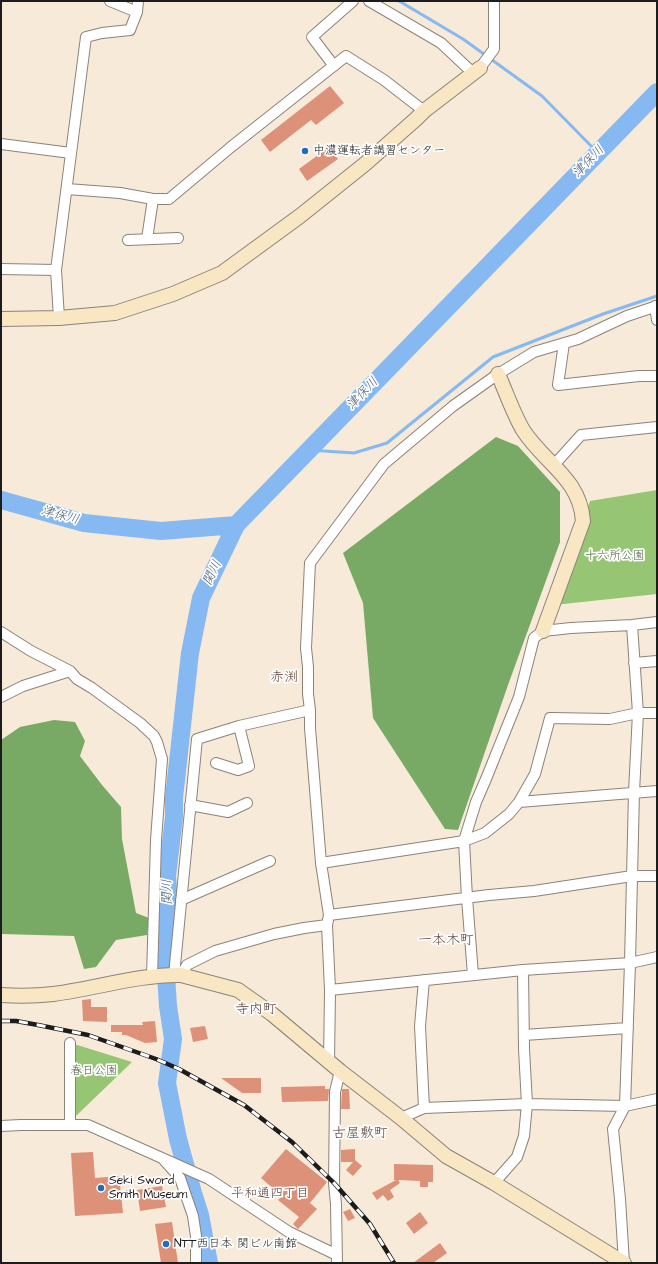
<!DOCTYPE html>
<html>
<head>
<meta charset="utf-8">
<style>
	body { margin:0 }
	#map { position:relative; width:658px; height:1264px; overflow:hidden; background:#f8ead8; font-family:"Architects Daughter",sans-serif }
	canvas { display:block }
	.frame { position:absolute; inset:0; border:2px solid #1c1c1c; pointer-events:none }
</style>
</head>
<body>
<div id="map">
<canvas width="658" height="1264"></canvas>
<div class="frame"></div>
</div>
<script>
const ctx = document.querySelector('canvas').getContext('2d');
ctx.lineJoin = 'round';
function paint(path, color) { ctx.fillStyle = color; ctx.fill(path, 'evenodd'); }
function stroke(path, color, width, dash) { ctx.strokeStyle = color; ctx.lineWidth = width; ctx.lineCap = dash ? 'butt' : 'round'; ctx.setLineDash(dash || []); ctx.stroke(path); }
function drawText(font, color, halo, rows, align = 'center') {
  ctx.font = font + ' "Architects Daughter","Klee One",sans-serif'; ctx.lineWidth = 3.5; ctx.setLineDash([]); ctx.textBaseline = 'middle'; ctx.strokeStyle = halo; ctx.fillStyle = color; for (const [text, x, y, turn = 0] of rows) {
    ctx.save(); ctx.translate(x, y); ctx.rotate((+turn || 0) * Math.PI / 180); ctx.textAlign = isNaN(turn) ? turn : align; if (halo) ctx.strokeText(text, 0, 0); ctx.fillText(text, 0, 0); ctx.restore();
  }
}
const green = new Path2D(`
	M657 490V594L554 605 590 501Z
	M74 1044 132 1062 77 1115 74 1116Z`);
const forest = new Path2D(`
	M496 437 518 446 560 492V542L508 685 458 830 445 829 373 718 363 603 343 553Z
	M54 720 75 722 85 741 80 756 102 785 121 807 122 839 136 913 149 918 147 935 116 940 96 967 84 969 74 936 1 934V740L20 727Z`);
const stream = new Path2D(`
	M399 1 463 39 542 96 598 153
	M309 450 354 453 387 443 493 357 603 314 657 296`);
const river = new Path2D(`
	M1 500 84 523 161 531 236 525
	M209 1263 200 1215 193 1193 178 1139 167 1083 173 1039 168 1006 165 960 169 901 167 876 174 817V798L190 653 201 598 236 525 657 92`);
const building = new Path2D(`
	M330 86 344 103 316 125 311 120 270 152 261 140Z
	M329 147 338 159 307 181 299 169Z
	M91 999V1007H107V1022L83 1021 82 1000Z
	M155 1021 157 1042 145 1043 126 1035H122V1032H111V1025H143L142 1022Z
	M205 1026 208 1039 193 1042 190 1028Z
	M221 1078H261V1093H242Z
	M325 1086V1089H329L328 1101 282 1102 281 1087Z
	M342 1089H349L350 1109H341Z
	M286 1149 327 1182 310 1203 317 1209 298 1229 293 1224 299 1217 278 1200 282 1196 261 1178Z
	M355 1149V1160L362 1166 353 1176 346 1170 353 1162H341V1150Z
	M93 1152 95 1178 119 1176 123 1213 75 1216 71 1153Z
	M394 1164 433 1165V1182H428V1187H420V1181L398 1180 400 1183 390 1190 394 1197 388 1201 383 1195 377 1200 372 1193 396 1180H394Z
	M162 1186 166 1207 140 1211 137 1190Z
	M350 1209 355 1218 348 1221 343 1212Z
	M420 1212 428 1223 414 1234 406 1223Z
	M172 1222 178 1263H161L155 1224Z
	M440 1243 447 1253 433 1263H413Z`);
const street = new Path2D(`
	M110 1 137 12
	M369 1 441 43 473 73
	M334 66 312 37 353 1
	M480 68 494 49V1
	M1 144 71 153
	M67 189 120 193 153 199H169L231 147 346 56 384 80 424 111
	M147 239 153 199
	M128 240 178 238
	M1 269 56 270
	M655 306 657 320
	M59 318 56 270 86 37 102 33 130 30 137 12 138 1
	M564 343 558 385 639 376H657
	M554 465 581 435 657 427
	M1 632 31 651 70 671 77 679 92 688 140 723 154 736 157 742 162 759 156 840 152 977
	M634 663 657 661
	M1 697 23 686 70 671
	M216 763 238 770 249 766 239 726
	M519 802 657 791
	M190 805 228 812 247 803
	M321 863 464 841 485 833 509 814 519 802 535 774 550 718 610 719 638 713H657
	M181 900 270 861
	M329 915 489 895 534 891 632 876H657
	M174 975 197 739 239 726 310 710
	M181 975 187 965 215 951 274 934 304 928 327 925
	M473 975 467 898 464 841 476 802 486 779 519 697 534 638 543 631 571 628 632 625 657 622
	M424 980 420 1026 424 1108
	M330 990 523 970 630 963 657 957
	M524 1035 628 1028
	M70 1043V1124
	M329 1063 330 990 327 925 329 915 321 863 310 728V710L308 694V667L306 648 310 563 384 464 453 406 498 374 534 352 578 339 627 316 657 306
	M401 1118 424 1108 527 1104 625 1106 657 1099
	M1 1126 21 1125H88L209 1179 289 1232 337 1255
	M164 1160 180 1178 193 1216 196 1236V1263
	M494 1183 517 1157 524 1136 527 1104 524 1049 523 970
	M337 1263 336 1204 334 1183 335 1092 340 1071
	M624 1263 620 1199 613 1129 625 1106 630 963 634 792 638 713 632 625`);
const secondary = new Path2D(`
	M1 319 59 318 115 313 173 294 222 273 300 216 365 164 416 119 424 111 480 68
	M498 374C506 392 513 413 523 430 544 463 580 478 583 521L543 631
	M1 995C18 996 36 996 53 994 94 989 140 974 181 975L238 990 272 1014 340 1071 401 1118 446 1156 494 1183 624 1263`);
const rail = new Path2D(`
	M1 1021H16L38 1025 88 1035 156 1059 179 1069 244 1105 292 1142 334 1183 370 1224 394 1263`);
const markers = [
	[305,151,4,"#1f6fb2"],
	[101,1188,4,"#1f6fb2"],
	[166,1244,4,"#1f6fb2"]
];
const poiNames = [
	["中濃運転者講習センター",313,151],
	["Seki Sword",109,1181],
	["Smith Museum",109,1195],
	["NTT西日本 関ビル南館",174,1244]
];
const parkNames = [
	["十六所公園",615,556],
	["春日公園",94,1071]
];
const waterNames = [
	["津保川",589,162,-46],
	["津保川",363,394,-46],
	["津保川",60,516,15],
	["関川",213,573,-64],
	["関川",168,892,-91]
];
const neighbourhoodNames = [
	["平和通四丁目",270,1194]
];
const quarterNames = [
	["赤渕",284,678],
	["一本木町",446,941],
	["寺内町",256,1010],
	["古屋敷町",360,1134]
];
paint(green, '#96c574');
paint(forest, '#78aa66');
stroke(stream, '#86b8f2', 3);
stroke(river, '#86b8f2', 18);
paint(building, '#dd9178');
stroke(street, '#8a837a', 12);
stroke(secondary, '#8a837a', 16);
stroke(street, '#fff', 10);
stroke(secondary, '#f9e7c3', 14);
stroke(rail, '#1c1c1c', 4.5);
stroke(rail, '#fff', 3, [9]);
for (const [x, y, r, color] of markers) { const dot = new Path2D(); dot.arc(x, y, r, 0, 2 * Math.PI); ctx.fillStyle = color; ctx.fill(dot); stroke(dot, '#fff', 1.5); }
drawText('12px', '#1c1c1c', '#fff', poiNames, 'left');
drawText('12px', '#4d603f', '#fff', parkNames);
drawText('italic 13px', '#465a72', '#fff', waterNames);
drawText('13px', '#60453c', '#fff', neighbourhoodNames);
drawText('14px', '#60453c', '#fff', quarterNames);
</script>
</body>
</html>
